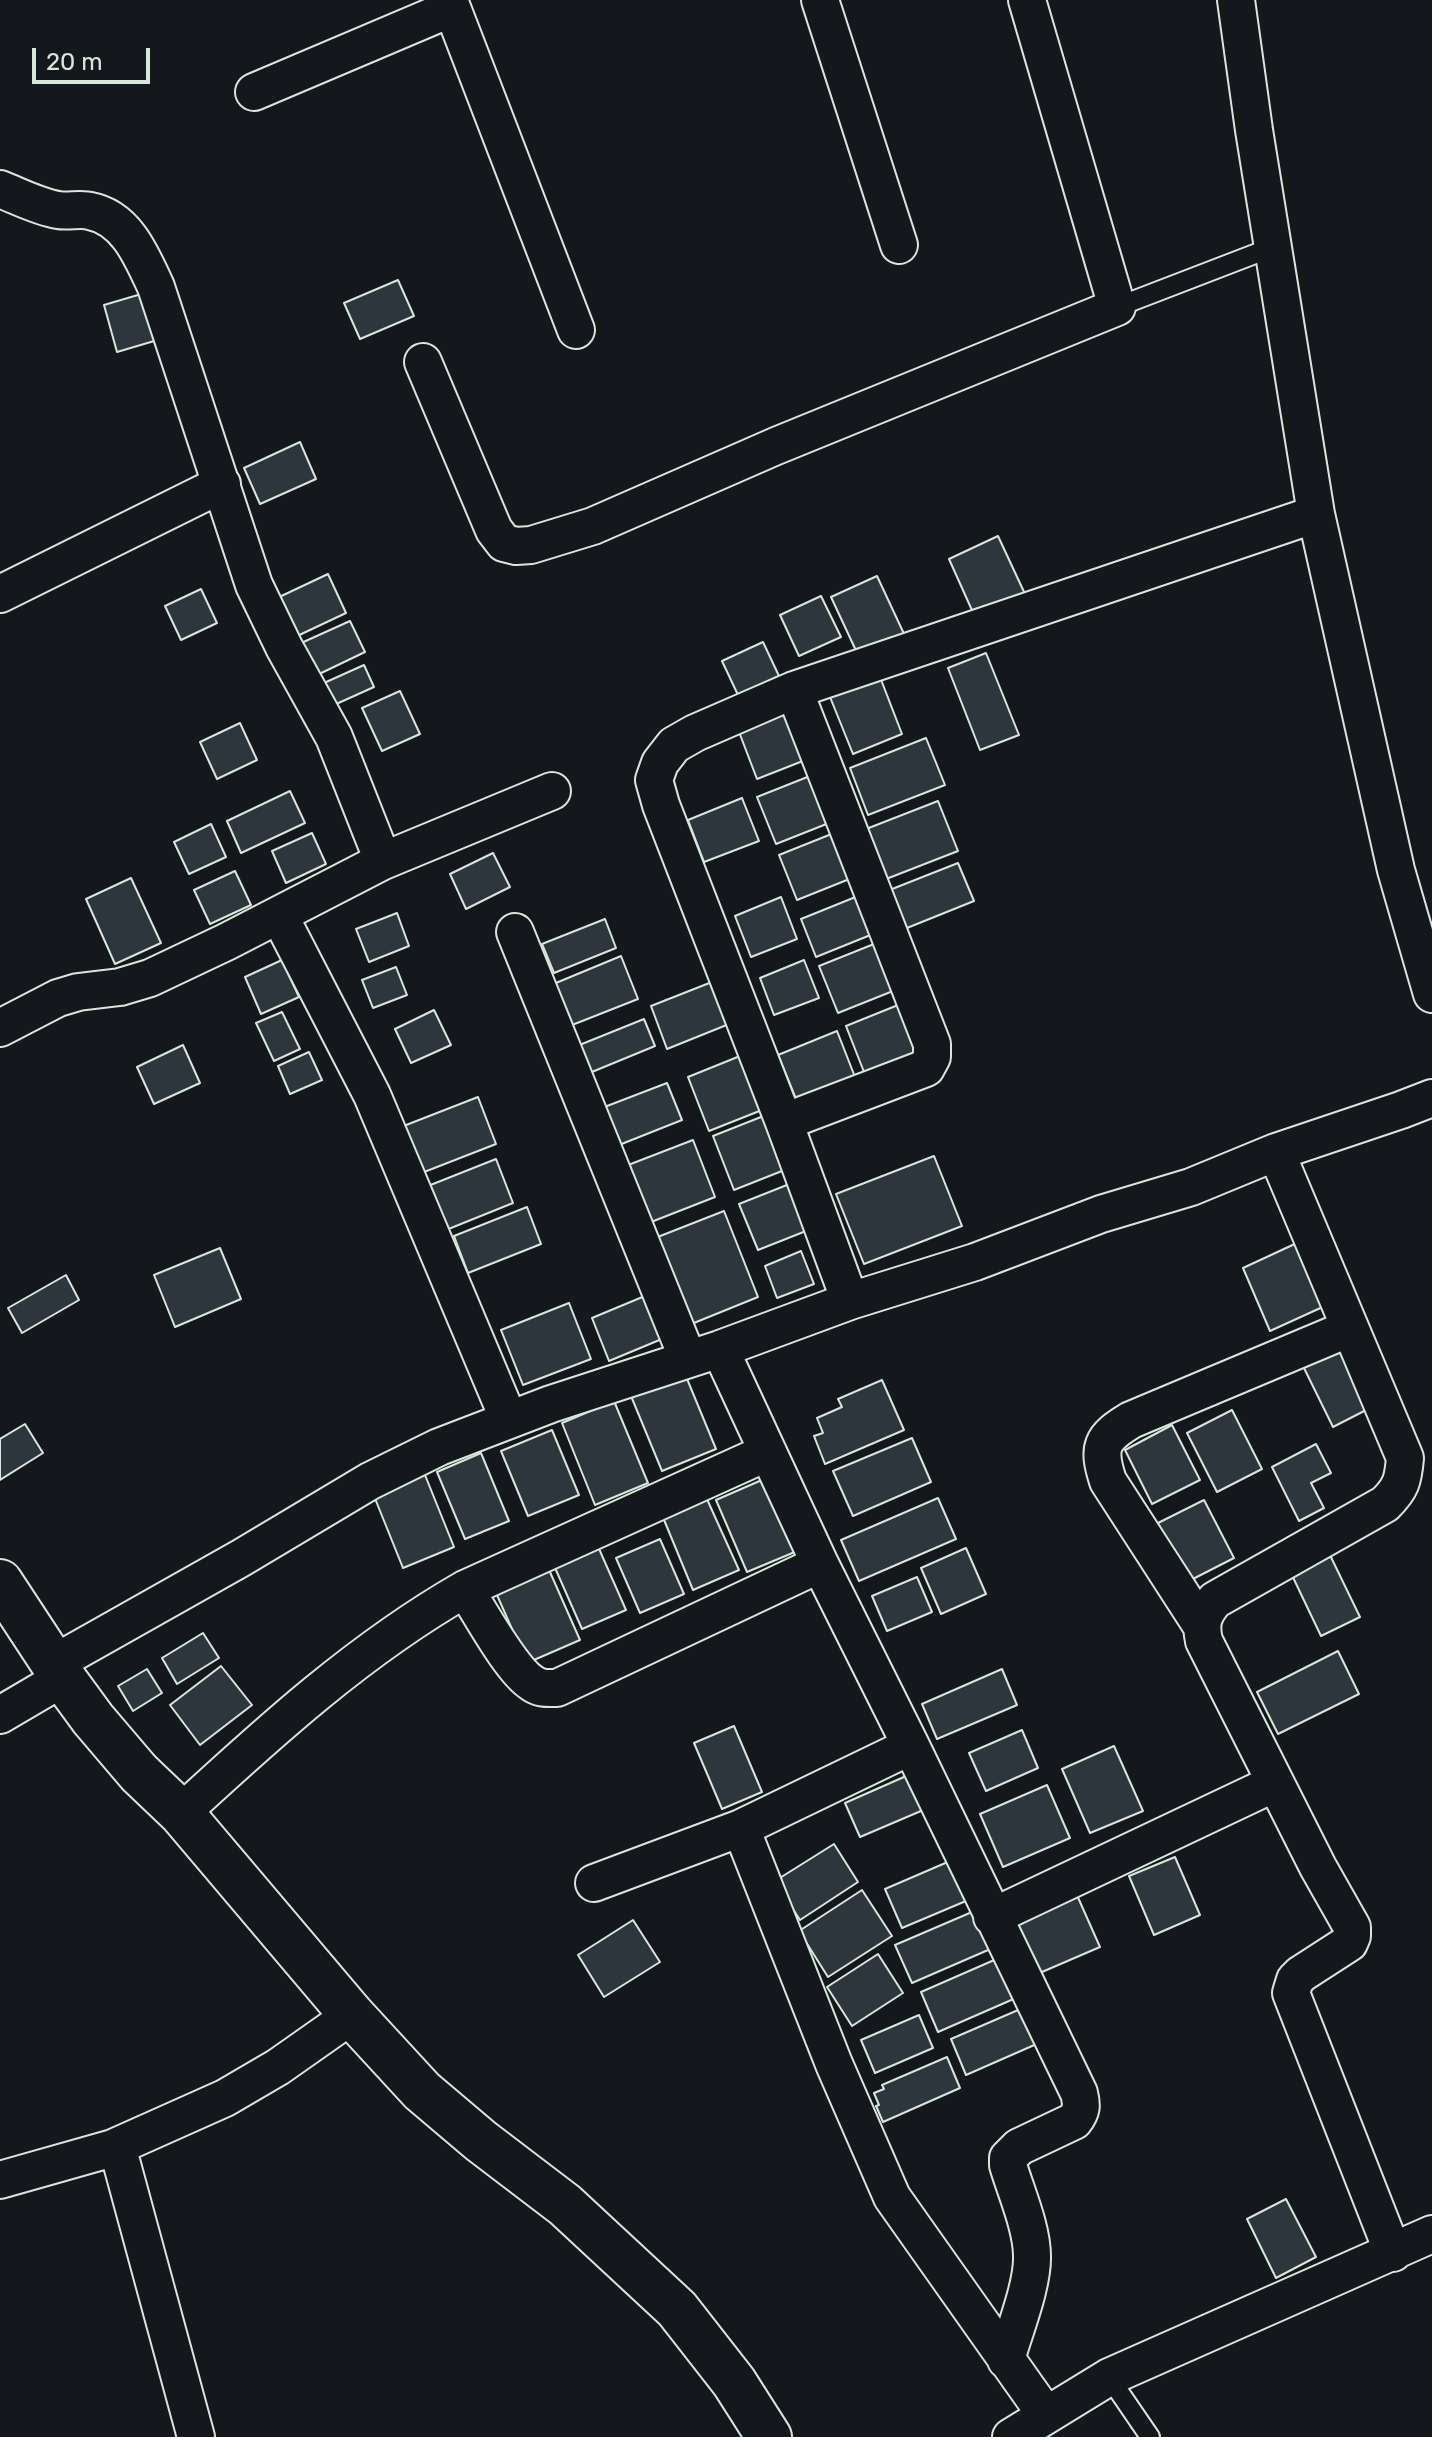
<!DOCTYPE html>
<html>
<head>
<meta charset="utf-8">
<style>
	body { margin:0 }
	#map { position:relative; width:1432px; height:2437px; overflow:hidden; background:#14181c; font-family:Rubik,sans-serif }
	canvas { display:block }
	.scale { position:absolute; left:32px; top:48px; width:118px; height:36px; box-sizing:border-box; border:4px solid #d8e6dc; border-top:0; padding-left:10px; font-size:24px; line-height:28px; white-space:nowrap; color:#d8e6dc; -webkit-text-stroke:6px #14181c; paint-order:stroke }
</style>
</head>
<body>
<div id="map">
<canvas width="1432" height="2437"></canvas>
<div class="scale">20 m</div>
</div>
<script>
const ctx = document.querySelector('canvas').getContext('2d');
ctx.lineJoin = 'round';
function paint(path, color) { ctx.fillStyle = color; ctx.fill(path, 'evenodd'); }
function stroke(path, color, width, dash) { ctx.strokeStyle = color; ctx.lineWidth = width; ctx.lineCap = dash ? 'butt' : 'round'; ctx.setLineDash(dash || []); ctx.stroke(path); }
const building = new Path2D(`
	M398 280 414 316 360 339 344 303Z
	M148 292 161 339 117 352 104 305Z
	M300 442 316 479 260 504 244 468Z
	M998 536 1025 594 975 617 949 559Z
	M328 574 346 613 293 638 275 599Z
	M877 576 905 636 859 657 831 597Z
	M201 589 217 623 181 640 165 606Z
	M821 596 841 637 799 656 780 615Z
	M350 621 365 652 315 676 299 644Z
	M763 642 779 676 738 695 722 661Z
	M986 653 1019 735 980 750 948 668Z
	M364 665 374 687 334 705 324 683Z
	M880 677 902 734 853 754 830 697Z
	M400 691 420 734 382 751 362 708Z
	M791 702 813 757 757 779 736 724Z
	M240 723 257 760 217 779 200 742Z
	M926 738 945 785 868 815 850 768Z
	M815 774 834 821 776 844 757 797Z
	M290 791 305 823 241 853 227 821Z
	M742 798 759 841 704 862 688 820Z
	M938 801 958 851 881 881 861 831Z
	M211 824 226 857 189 874 174 842Z
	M312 833 326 864 286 883 272 851Z
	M834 833 852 878 797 900 779 855Z
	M493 853 510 887 466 909 450 874Z
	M958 863 974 901 897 932 882 893Z
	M235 871 251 905 210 924 194 890Z
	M131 878 161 943 115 964 86 899Z
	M858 896 873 934 816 957 801 919Z
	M781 897 797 939 751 957 735 916Z
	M397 913 409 946 369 962 356 929Z
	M605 919 616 948 554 973 542 944Z
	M879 942 898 989 838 1013 819 966Z
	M621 956 638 999 567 1027 551 985Z
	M282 960 299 997 261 1014 245 977Z
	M804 960 819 998 774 1015 760 978Z
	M396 967 407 995 373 1008 362 980Z
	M717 980 734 1022 667 1049 651 1006Z
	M903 1003 921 1050 864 1072 846 1026Z
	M434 1010 451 1045 411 1063 395 1029Z
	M282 1012 300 1049 274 1061 256 1023Z
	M644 1019 655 1046 587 1074 577 1046Z
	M837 1031 855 1077 796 1099 778 1055Z
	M183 1045 200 1083 154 1104 137 1067Z
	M309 1052 322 1080 290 1094 278 1066Z
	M745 1054 767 1108 709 1131 688 1077Z
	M667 1083 682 1120 609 1149 594 1111Z
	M478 1097 496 1144 419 1174 401 1127Z
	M766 1115 787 1169 734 1190 713 1136Z
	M693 1140 715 1197 646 1224 623 1167Z
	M934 1156 962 1226 864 1264 836 1194Z
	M496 1159 513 1203 446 1230 428 1186Z
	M792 1183 811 1229 758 1250 739 1204Z
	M527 1207 541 1244 468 1273 454 1236Z
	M724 1211 758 1297 684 1327 650 1240Z
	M1299 1242 1327 1305 1270 1331 1243 1268Z
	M220 1248 241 1299 175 1327 154 1275Z
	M801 1251 814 1284 777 1298 765 1266Z
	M66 1275 79 1300 22 1333 8 1308Z
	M652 1293 669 1336 609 1361 592 1318Z
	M569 1303 591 1359 523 1385 501 1330Z
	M1340 1347 1370 1408 1333 1427 1303 1366Z
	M685 1374 716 1449 662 1471 631 1396Z
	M882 1380 904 1430 825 1464 814 1436 823 1433 817 1418 842 1407 838 1399Z
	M614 1401 648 1483 595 1505 562 1423Z
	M1232 1410 1262 1469 1217 1492 1187 1433Z
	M25 1424 43 1453 0 1480V1439Z
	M1172 1425 1200 1480 1152 1504 1125 1450Z
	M552 1430 579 1495 528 1516 501 1451Z
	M912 1438 931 1482 853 1516 833 1471Z
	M1316 1444 1331 1473 1311 1483 1324 1508 1299 1521 1272 1467Z
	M481 1453 509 1521 465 1539 437 1472Z
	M425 1475 454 1547 403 1568 374 1496Z
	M771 1476 802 1549 747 1572 716 1500Z
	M706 1497 739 1570 693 1590 662 1515Z
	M938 1498 956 1539 859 1581 841 1540Z
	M1204 1500 1234 1558 1187 1582 1158 1523Z
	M660 1539 684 1594 640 1613 616 1558Z
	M596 1542 626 1610 582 1629 552 1561Z
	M966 1548 986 1594 941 1614 921 1568Z
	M1328 1551 1360 1617 1321 1636 1289 1569Z
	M546 1563 580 1640 527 1663 493 1586Z
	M917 1577 932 1612 887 1631 872 1596Z
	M203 1633 219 1658 177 1684 162 1658Z
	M1338 1651 1359 1694 1278 1734 1257 1692Z
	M221 1666 252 1705 200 1745 170 1705Z
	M147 1669 162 1693 133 1711 118 1686Z
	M1002 1669 1017 1705 937 1739 922 1704Z
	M734 1726 762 1792 722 1809 694 1743Z
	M1022 1730 1038 1768 986 1791 969 1753Z
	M1114 1746 1143 1811 1090 1833 1062 1769Z
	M913 1773 928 1808 860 1837 845 1803Z
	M1047 1785 1070 1838 1003 1867 980 1814Z
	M834 1844 858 1882 800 1920 775 1881Z
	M1175 1857 1200 1915 1154 1935 1129 1876Z
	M957 1858 973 1898 902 1928 885 1889Z
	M862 1890 892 1936 828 1977 799 1931Z
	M1076 1893 1100 1947 1035 1975 1011 1921Z
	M979 1909 995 1947 912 1983 895 1945Z
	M633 1920 660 1962 604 1997 578 1955Z
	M878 1954 903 1993 852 2026 827 1987Z
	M1008 1954 1025 1994 938 2032 921 1992Z
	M1032 2004 1048 2039 966 2075 951 2039Z
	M919 2015 933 2048 875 2073 861 2040Z
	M947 2057 960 2088 883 2122 876 2106 879 2105 874 2093 884 2089 882 2085Z
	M1286 2199 1316 2257 1276 2278 1247 2219Z`);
const lane = new Path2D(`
	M1117 307 1273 247
	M1109 2377 1150 2437`);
const street = new Path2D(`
	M449 0 576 330
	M820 0 899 245
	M1236 0 1254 130 1316 514 1396 870 1432 994
	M254 92 452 8
	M0 189C18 196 39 207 58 210 69 212 80 208 90 211 127 218 142 257 156 287L254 585 284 647 334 737 383 861
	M423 362 494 530 504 543 516 546 531 545 593 526 776 446 1117 307 1027 0
	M0 594 222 484
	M279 915 372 1095 509 1420
	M515 932 688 1359
	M0 1028 58 998 78 992 120 987 150 978 226 942 383 861 552 791
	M784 1122 926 1068 932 1057V1044L794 690
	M1276 1152 1405 1458C1403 1481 1401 1488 1385 1504L1215 1600C1203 1614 1200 1623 1204 1641L1318 1867 1352 1927V1936L1349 1943 1301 1974 1295 1980 1291 1993 1393 2253
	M850 1301 784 1122 661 805 654 780 660 763 674 745 695 733 794 690 1316 514
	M720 1349 820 1564 911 1746 1079 2093C1082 2105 1082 2111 1074 2121L1019 2147 1008 2158V2165C1016 2192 1032 2228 1032 2256 1033 2285 1014 2331 1006 2360
	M465 1589C480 1612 511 1670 532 1683 540 1689 547 1688 557 1688L820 1564
	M1201 1625 1108 1481C1097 1447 1101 1438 1131 1420L1350 1328
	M53 1664 241 1558 370 1481 439 1447 551 1404 720 1349 850 1301 975 1262 1101 1214 1191 1187 1276 1152 1401 1110 1432 1098
	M0 1715 63 1678
	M181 1813C270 1731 360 1649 465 1589L768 1452
	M741 1828 834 2064 892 2197 1046 2415
	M594 1883 741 1828 911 1746
	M992 1917 1275 1783
	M117 2146 196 2437
	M0 2180 113 2148 225 2098 278 2067 352 2015
	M1011 2437 1109 2377 1432 2234`);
const secondary = new Path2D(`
	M0 1582 63 1678 93 1719 139 1773 181 1813 352 2015 422 2091 481 2141 565 2205 677 2309 734 2382 769 2437`);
paint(building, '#2c363c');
stroke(building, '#d8e6dc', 2);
stroke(lane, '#d8e6dc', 22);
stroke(street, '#d8e6dc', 40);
stroke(secondary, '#d8e6dc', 48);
stroke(lane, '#14181c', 18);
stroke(street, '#14181c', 36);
stroke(secondary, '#14181c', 44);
</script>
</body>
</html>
